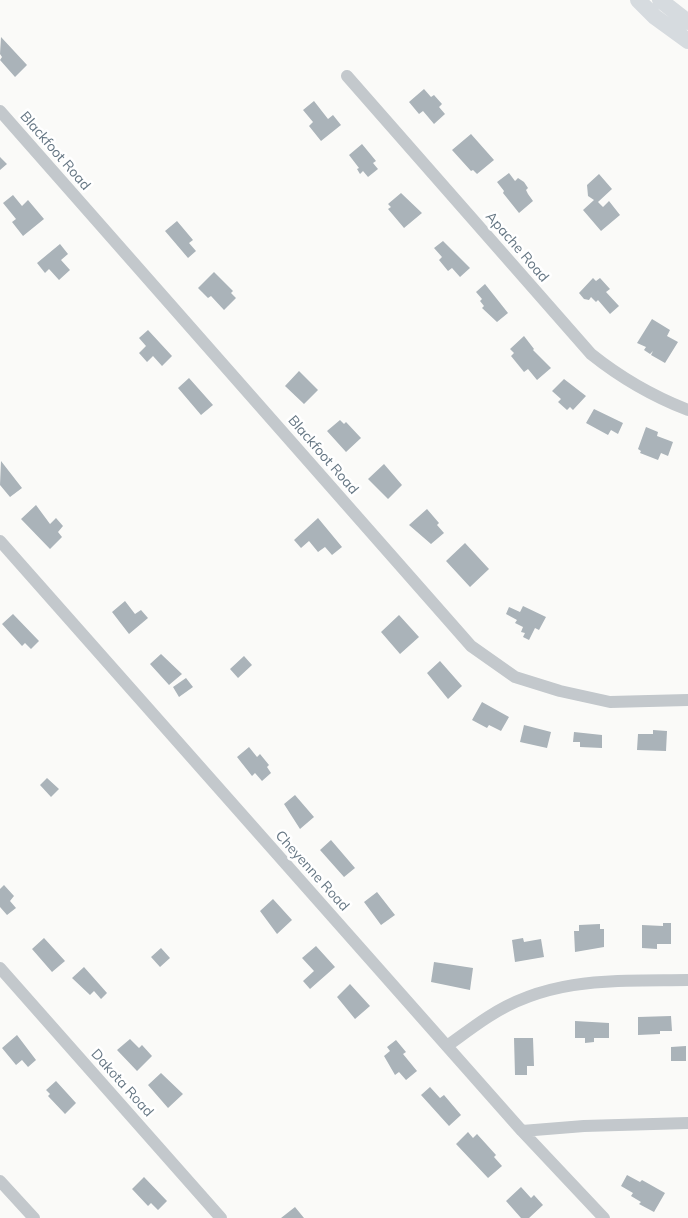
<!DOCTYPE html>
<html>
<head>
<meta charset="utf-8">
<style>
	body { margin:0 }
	canvas { display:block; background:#fafaf8 }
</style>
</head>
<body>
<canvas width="688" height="1218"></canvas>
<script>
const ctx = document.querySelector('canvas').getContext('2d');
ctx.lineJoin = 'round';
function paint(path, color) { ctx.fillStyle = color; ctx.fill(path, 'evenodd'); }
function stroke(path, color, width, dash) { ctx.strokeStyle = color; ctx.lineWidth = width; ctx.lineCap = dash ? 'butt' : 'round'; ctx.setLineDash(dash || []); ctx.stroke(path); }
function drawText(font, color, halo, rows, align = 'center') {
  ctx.font = font + ' Mulish,sans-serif'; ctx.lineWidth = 5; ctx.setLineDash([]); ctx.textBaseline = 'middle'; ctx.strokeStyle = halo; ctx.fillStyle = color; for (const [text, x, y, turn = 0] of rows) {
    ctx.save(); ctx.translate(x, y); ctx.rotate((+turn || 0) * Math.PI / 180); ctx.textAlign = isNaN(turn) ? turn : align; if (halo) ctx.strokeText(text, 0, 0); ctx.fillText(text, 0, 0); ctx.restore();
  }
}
const building = new Path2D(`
	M1 37 27 65 15 77 0 60 2 57 0 54Z
	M424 89 431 97 434 95 442 104 439 107 445 114 434 124 423 111 419 114 409 102Z
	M314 101 328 119 333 115 341 125 321 141 309 126 313 122 303 110Z
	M471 134 494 160 477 174 473 170 471 171 452 150Z
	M362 144 376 161 373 163 378 169 368 177 363 171 360 174 357 169 359 168 349 155Z
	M0 157 7 164 0 170Z
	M509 173 515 181 518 178 524 182 528 188 526 190 528 194 533 201 519 213 503 193 504 191 497 182Z
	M599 174 612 189 598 202 603 207 609 201 620 215 601 231 583 210 594 200 588 196 587 185Z
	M401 193 422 213 404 228 388 209 391 207 388 204Z
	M13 195 22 206 28 200 44 219 23 236 12 222 16 219 3 203Z
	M177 221 193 240 189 243 196 251 188 258 165 231Z
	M443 241 470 268 460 277 452 268 448 271 439 260 442 257 434 248Z
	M60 244 68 254 61 260 70 270 59 280 49 269 45 273 37 263Z
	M214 272 233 291 231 293 236 298 224 310 211 296 208 298 198 288Z
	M593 278 596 281 600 278 610 289 606 292 619 306 610 314 598 300 596 302 591 297 589 300 584 299 579 293Z
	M485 284 508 313 497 322 482 308 484 306 480 301 482 299 476 292Z
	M652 319 670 330 667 336 678 342 665 363 651 355 653 351 650 354 644 350 646 347 637 343Z
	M148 330 172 356 162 366 153 356 147 362 139 353 146 346 139 338Z
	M524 336 534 349 533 350 551 368 537 380 528 369 524 372 511 356 514 353 510 349Z
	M299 371 318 390 304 404 285 386Z
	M189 378 213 405 201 415 178 388Z
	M564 379 586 396 573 410 570 407 567 410 558 402 561 399 552 391Z
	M594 409 623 423 618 434 611 430 608 435 586 423Z
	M340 420 344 424 346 422 361 438 346 452 327 431Z
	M646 427 658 432 657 436 673 442 668 456 661 453 658 460 640 453 641 451 638 449Z
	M1 461 22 488 10 497 0 485Z
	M384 464 402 485 388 499 368 479Z
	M36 505 50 524 56 518 63 526 58 532 62 537 50 549 21 519Z
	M427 509 439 523 437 525 444 533 431 544 409 525Z
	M318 518 342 547 332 555 325 547 318 552 309 541 301 548 294 540Z
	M465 543 489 569 470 587 446 561Z
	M125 601 135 614 141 610 148 618 129 634 112 612Z
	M523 606 546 617 539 630 535 628 529 640 523 637 525 633 521 632 523 627 515 623 517 620 506 614 509 607 520 612Z
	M13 614 39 641 31 649 25 643 22 646 2 624Z
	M399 615 419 637 400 654 381 632Z
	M161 654 182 674 169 685 150 664Z
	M244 656 252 665 238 678 230 669Z
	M440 661 462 686 448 699 427 673Z
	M186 678 193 687 179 697 173 687Z
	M482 702 509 717 501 731 489 725 487 728 472 720Z
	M524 725 551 732 547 748 520 742Z
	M653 730 667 731 666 751 637 750 638 734H653Z
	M574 732 602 735V748L580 747V742H573Z
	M249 747 257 757 260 754 269 765 267 767 271 773 262 781 255 773 252 776 237 757Z
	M47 778 59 789 51 797 40 785Z
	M295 795 314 817 300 829 284 804Z
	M331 840 355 868 344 877 320 850Z
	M4 885 14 896 10 901 16 908 7 915 0 907V889Z
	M377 892 395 915 381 925 364 902Z
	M273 899 292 920 277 934 260 911Z
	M663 923H671V944H657V949L642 948V925L663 926Z
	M600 924V929H604V947L575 952 574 931H579V925Z
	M44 938 65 961 52 972 32 949Z
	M523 938 524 942 541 939 544 957 515 962 512 940Z
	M316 946 335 967 310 989 303 981 314 971 302 958Z
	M161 948 170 958 160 967 151 957Z
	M434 962 473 968 470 990 431 982Z
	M84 967 107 993 101 999 94 991 90 995 72 978Z
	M350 984 370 1006 355 1019 337 997Z
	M671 1016 672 1031H660V1034L638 1035V1017Z
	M575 1021 609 1023V1038H594V1042L585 1043V1038H575Z
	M17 1035 36 1060 28 1067 22 1060 16 1065 2 1048Z
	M514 1038H533L534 1066H527V1075H515Z
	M130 1039 139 1048 142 1045 152 1056 137 1071 117 1050Z
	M396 1040 406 1052 403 1054 417 1071 406 1080 399 1072 395 1075 384 1056 390 1051 387 1047Z
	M686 1046V1061H671V1047Z
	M161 1073 183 1094 168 1108 148 1085Z
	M56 1081 76 1103 65 1114 48 1096 50 1094 46 1090Z
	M430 1087 440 1098 444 1095 461 1115 449 1126 421 1095Z
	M468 1132 473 1138 477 1134 496 1155 494 1157 502 1166 488 1178 456 1144Z
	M627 1175 640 1182 642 1180 665 1193 654 1212 639 1204 641 1202 631 1196 633 1193 621 1186Z
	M144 1177 167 1201 158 1210 151 1203 148 1206 132 1189Z
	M521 1187 531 1198 534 1195 543 1205 529 1218H521L506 1201Z
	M295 1207 304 1218H281Z`);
const minor = new Path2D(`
	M347 76 591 354C621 378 652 396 688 410
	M0 111 471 646 515 677 560 691 610 702 688 700
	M0 541 522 1131 604 1218
	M0 968 221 1218
	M447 1046C461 1036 474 1026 488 1017 550 976 617 981 688 980
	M522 1131 584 1126 688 1123
	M0 1181 34 1218`);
const major = new Path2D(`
	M638 0 655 17 688 41
	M660 0 688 22`);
const streetNames = [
	["Blackfoot Road",55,151,49],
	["Apache Road",517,247,49],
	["Blackfoot Road",323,455,49],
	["Cheyenne Road",312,871,48],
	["Dakota Road",122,1083,48]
];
paint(building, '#aab3b9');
stroke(minor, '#c3c8cc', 12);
stroke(major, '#d6dbdf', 16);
drawText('14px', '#657683', '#fff', streetNames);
</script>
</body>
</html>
